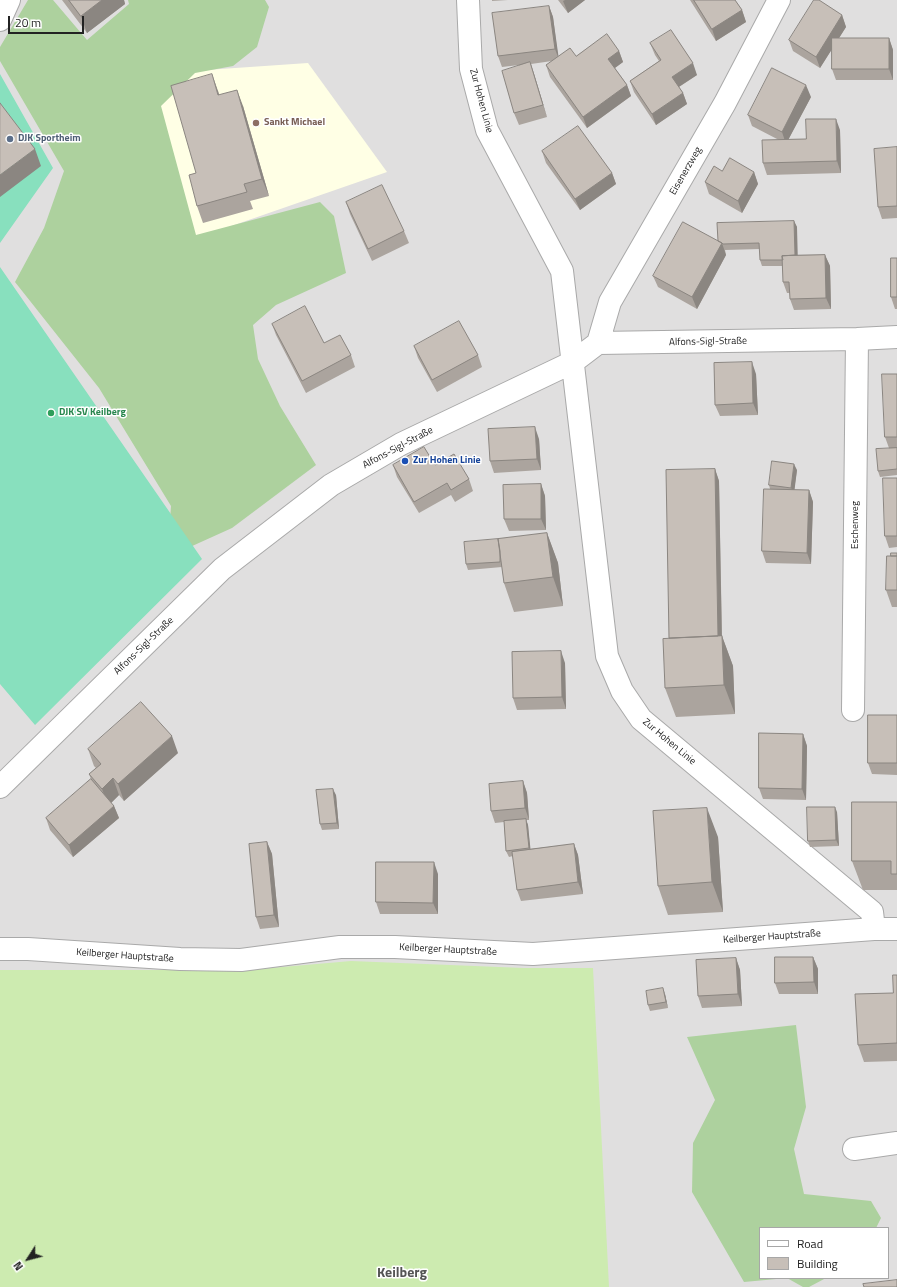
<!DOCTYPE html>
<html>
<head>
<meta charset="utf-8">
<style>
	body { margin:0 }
	#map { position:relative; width:897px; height:1287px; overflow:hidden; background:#f2efe9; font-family:"Titillium Web",sans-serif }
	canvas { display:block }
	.legend { position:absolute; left:759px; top:1227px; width:130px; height:52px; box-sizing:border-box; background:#fff; border:1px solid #a7a7a7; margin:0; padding:5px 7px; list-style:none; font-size:12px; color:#222 }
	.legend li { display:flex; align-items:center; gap:8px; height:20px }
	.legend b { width:20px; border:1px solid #a7a7a7 }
	.north { position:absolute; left:8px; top:1239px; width:40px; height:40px; -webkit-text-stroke:3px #fff; paint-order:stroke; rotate:234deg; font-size:11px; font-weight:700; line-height:16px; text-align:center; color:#222 }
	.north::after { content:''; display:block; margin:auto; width:14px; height:18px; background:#222; clip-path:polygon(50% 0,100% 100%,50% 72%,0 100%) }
	.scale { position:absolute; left:8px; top:16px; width:76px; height:18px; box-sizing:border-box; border:2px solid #222; border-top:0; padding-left:5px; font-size:12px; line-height:14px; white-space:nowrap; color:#222; -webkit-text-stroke:3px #fff; paint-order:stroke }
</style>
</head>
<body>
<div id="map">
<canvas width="897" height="1287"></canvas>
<ul class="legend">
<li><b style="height:5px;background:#fff"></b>Road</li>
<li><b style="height:11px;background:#c7bfb8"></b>Building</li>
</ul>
<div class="north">N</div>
<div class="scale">20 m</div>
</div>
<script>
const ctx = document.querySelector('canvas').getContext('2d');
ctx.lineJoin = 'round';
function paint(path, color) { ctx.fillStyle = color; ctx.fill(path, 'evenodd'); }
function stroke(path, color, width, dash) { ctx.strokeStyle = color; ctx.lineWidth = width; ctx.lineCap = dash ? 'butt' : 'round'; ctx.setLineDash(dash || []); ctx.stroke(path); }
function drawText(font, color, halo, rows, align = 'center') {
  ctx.font = font + ' "Titillium Web",sans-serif'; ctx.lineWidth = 3; ctx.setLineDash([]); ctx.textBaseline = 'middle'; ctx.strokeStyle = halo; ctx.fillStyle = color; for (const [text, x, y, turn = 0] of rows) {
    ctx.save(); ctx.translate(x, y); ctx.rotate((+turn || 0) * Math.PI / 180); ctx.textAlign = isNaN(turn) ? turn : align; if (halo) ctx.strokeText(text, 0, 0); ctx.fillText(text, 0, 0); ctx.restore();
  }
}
const residential = new Path2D(`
	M0 0H897V1287H0ZM760 1228H888V1278H760Z`);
const education = new Path2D(`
	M308 63 387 172 191 240 148 74Z`);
const grass = new Path2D(`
	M351 961 524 968H593L609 1287H0V970H248Z`);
const forest = new Path2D(`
	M28 0H53L87 40 129 4 128 0H265L269 7 257 47 233 66 195 73 161 106 196 235 320 202 334 216 346 273 276 305 253 325 258 359 280 406 316 465 232 528 190 547 168 549 171 506 99 388 15 282 44 228 64 171 0 61V47Z
	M796 1025 806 1107 794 1149 804 1194 871 1201 881 1218 876 1228H760V1278H826L809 1287H803L787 1278 744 1282 692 1192 693 1143 715 1100 687 1037Z`);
const pitch = new Path2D(`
	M0 74 53 168 0 243Z
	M0 267 202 559 35 725 0 684Z`);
const minor = new Path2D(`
	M468 0 471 69 487 130 562 271 607 656 622 691 641 719 872 912 874 929
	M0 20 9 0
	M598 343 610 302 725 103 779 0
	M853 710 857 339
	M0 787 222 569 331 485 401 444 573 362 598 343 857 339 897 337
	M0 949H28L180 959 241 960 340 947H395L533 954 874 929H897
	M854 1149 897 1143`);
const wall = new Path2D(`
	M62 0H124L125 4 87 33Z
	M492 0H508L492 1Z
	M558 0H585L568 13Z
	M690 0H735L742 10 746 22 716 41Z
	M549 6 553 17 558 57 576 56 619 51 623 62 615 68 627 85 631 96 587 128 550 77 546 65 552 61 531 64 547 117 519 125 514 113 519 65 502 67 498 56Z
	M842 15 846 27 839 38H889L893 50V80H836L832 69V49L820 68 793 51 789 40Z
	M650 43 697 75 679 87 683 93 687 104 656 125 634 92 630 81 659 61 655 55Z
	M218 91 219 95 243 106 269 196 250 201 253 209 203 223 197 206 196 173Z
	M811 97 788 140 806 139 840 130 841 173 767 175 763 163 779 140 752 126 748 115Z
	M897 147V218L882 219 878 207Z
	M542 151 612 173 616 184 580 210 546 163Z
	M722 171 754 172 758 184 742 213 709 194 705 182Z
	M346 202 404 231 409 243 372 261 350 214Z
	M794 221 797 227V255H825L830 266 831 309 794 310 790 299V293H787L783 282V266H762L760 260V249L725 250 726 255 697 309 658 287 653 276 718 241Z
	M897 258V309H895L891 297Z
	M272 324 324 343 351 355 355 367 306 393 276 335Z
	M414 346 478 355 482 367 437 392 418 358Z
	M756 374 758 415 720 416 715 405Z
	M897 374V475L880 477 878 471 889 448 885 437Z
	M539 439 541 470 494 473 490 461Z
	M393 465H435L469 479 473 491 455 502 451 495 419 513 397 477Z
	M715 469 719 481 722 636 733 666 735 714 676 717 665 688 669 638Z
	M797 470 794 490H809L813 502 811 564 766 563 762 551 770 489 769 485Z
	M897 478V547L889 548 885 536Z
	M541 484 545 496 546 530 509 531 504 519Z
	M547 533 558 563 563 606 514 612 504 583 502 567 468 570 466 564 498 539Z
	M897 553V607H892L886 590 891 556Z
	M565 663 566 709 517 710 513 698Z
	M897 715V775L872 774 868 763Z
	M803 734 807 746 806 800 763 799 759 788Z
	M88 749 178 753 124 801 119 795 111 803 114 806 119 818 73 857 50 830 46 818 91 779 89 774 96 768 94 766Z
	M523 781 527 793 529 820H526L528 825 530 849 574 844 578 855 583 894 521 901 517 890 513 856 509 857 506 851 504 822 495 823 491 811Z
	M336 795 339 829 322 830 320 824Z
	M897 802V890H863L852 861Z
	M837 812 839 846 810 847 808 841Z
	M718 837 723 912 668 915 658 886Z
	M267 842 272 854 279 927 260 929 256 917Z
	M438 874V914H380L376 902Z
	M813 957 818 969V994H779L775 983Z
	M736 958 740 970 742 1006 702 1008 698 996Z
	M897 975V1061L864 1062 858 1045 893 993Z
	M665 994 668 1008 650 1011 648 1005Z`);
const shadedWall = new Path2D(`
	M102 0H124L125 4 87 33 81 16Z
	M565 0H585L568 13 563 1Z
	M549 6 553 17 559 60 555 49Z
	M742 10 746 22 716 41 712 29Z
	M842 15 846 27 820 68 816 57Z
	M889 38 893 50V80L889 69Z
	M619 51 623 62 612 70 608 59Z
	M530 62 534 74 547 117 543 105Z
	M693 63 697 75 677 88 672 77Z
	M212 74 218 91 224 112 218 95Z
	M627 85 631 96 587 128 583 117Z
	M806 85 811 97 786 144 782 132Z
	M237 90 243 106 269 196 262 179Z
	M683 93 687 104 656 125 652 114Z
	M836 119 840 130 841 173 837 161Z
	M35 149 41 166 0 197V175Z
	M754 172 758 184 742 213 738 201Z
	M612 173 616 184 580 210 575 199Z
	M794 221 797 227 798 266 795 260Z
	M722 243 726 255 697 309 692 297Z
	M825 255 830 266 831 309 826 298Z
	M752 362 756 374 758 415 753 403Z
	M535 427 539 439 541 470 537 459Z
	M794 464 797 470 794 494 791 488Z
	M715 469 719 481 722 649 718 638Z
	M541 484 545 496 546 530 541 519Z
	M809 490 813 502 811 564 807 553Z
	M547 533 558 563 563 606 553 577Z
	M722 636 733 666 735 714 724 685Z
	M561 651 565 663 566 709 562 697Z
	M803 734 807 746 806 800 802 789Z
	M172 736 178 753 124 801 118 784Z
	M113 778 119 795 108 806 102 789Z
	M523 781 527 793 529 820 525 808Z
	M333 789 336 795 339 829 337 823Z
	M114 806 119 818 73 857 69 845Z
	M835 807 837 812 839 846 836 840Z
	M707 808 718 837 723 912 712 882Z
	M526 819 528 825 531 854 529 848Z
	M267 842 272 854 279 927 274 915Z
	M574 844 578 855 583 894 578 882Z
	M434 862 438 874V914L433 903Z
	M813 957 818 969V994L814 982Z
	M736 958 740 970 742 1006 738 994Z
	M663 988 665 994 668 1008 666 1002Z`);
const building = new Path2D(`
	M69 0H102L81 16Z
	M694 0H735L742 10 712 29Z
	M814 0H819L842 15 816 57 789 40Z
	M549 6 555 49 498 56 492 13Z
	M671 30 693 63 672 77 683 93 652 114 630 81 661 60 650 43Z
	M607 34 619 51 608 59 627 85 583 117 546 65 570 48 576 56Z
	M832 38H889V69H832Z
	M530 62 543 105 514 113 502 71Z
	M772 68 806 85 782 132 748 115Z
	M212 74 218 95 237 90 262 179 244 184 247 192 197 206 189 175 196 173 171 86Z
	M0 103 35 149 0 175Z
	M806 119H836L837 161 763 163 762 140 806 139Z
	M578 126 612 173 575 199 542 151Z
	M897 147V206L878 207 874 149Z
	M730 158 754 172 738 201 705 182 714 166 722 171Z
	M382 185 404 231 368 249 346 202Z
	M794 221 795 255 782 256 783 260H760L759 243 723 244 722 243 718 241 717 223Z
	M683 222 722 243 692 297 653 276Z
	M825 255 826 298 790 299 789 282H783L782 256Z
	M891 258H897V297H891Z
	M305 306 324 343 340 335 351 355 302 381 272 324Z
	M459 321 478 355 432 380 414 346Z
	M752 362 753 403 715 405 714 363Z
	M882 374H897V437H885Z
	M535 427 537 459 490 461 488 429Z
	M424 447 435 465 454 454 469 479 451 490 447 483 414 502 393 465Z
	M897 448V469L878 471 876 449Z
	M772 461 794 464 791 488 769 485Z
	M715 469 718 636 669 638 666 470Z
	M883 478H897V536H885Z
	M541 484V519H504L503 485Z
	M764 489 809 490 807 553 762 551Z
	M547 533 553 577 504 583 498 539Z
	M498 539 500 551V562L466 564 464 542Z
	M891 553H897V556H891Z
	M887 556H897V590H886Z
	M722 636 724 685 665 688 663 639Z
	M561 651 562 697 513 698 512 652Z
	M141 702 172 736 118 784 113 778 102 789 89 774 101 764 88 749Z
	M868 715H897V763H868Z
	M759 733 803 734 802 789 759 788Z
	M91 779 114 806 69 845 46 818Z
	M523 781 525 808 491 811 489 784Z
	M333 789 337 823 320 824 316 790Z
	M852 802H897V874H891V861H852Z
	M807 807H835L836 840 808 841Z
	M707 808 712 882 658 886 653 811Z
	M526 819 529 848 506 851 504 821Z
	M267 842 274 915 256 917 249 844Z
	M574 844 578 882 517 890 512 852Z
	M376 862H434L433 903 376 902Z
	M775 957H813L814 982 775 983Z
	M736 958 738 994 698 996 696 960Z
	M893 975H897V1043L858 1045 855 994 893 993Z
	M663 988 666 1002 648 1005 646 991Z
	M897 1280V1287H864L863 1284Z`);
const markers = [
	[256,123,4,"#8d6e63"],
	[10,139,4,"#5c6f8a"],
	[51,413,4,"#2e9e5b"],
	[405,461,4,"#1a4fb4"]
];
const streetNames = [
	["Zur Hohen Linie",481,101,75],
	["Eisenerzweg",686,171,-60],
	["Alfons-Sigl-Straße",708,342,-1],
	["Alfons-Sigl-Straße",398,448,-28],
	["Eschenweg",856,525,-90],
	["Alfons-Sigl-Straße",144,646,-44],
	["Zur Hohen Linie",669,742,40],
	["Keilberger Hauptstraße",772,937,-4],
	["Keilberger Hauptstraße",448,950,3],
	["Keilberger Hauptstraße",125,956,4]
];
const educationNames = [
	["Sankt Michael",264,123]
];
const serviceNames = [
	["DJK Sportheim",18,139]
];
const leisureNames = [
	["DJK SV Keilberg",59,413]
];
const transitNames = [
	["Zur Hohen Linie",413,461]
];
const districtNames = [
	["Keilberg",402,1274]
];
paint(residential, '#e0dfdf');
paint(education, '#ffffe5');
paint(grass, '#cdebb0');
paint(forest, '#add19e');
paint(pitch, '#88e0be');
stroke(minor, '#a9a9a9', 24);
stroke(minor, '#fff', 22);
paint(wall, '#aba49e');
paint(shadedWall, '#8b8681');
paint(building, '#c7bfb8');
stroke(building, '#8b8681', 1);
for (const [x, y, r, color] of markers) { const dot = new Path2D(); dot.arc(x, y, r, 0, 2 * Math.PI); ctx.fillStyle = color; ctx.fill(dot); stroke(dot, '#fff', 1.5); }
drawText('10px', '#222', '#fff', streetNames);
drawText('bold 10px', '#785e54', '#fff', educationNames, 'left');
drawText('bold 10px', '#4e5e75', '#fff', serviceNames, 'left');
drawText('bold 10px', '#27864d', '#fff', leisureNames, 'left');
drawText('bold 10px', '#164399', '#fff', transitNames, 'left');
drawText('bold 14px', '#555', '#fff', districtNames);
</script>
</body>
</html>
